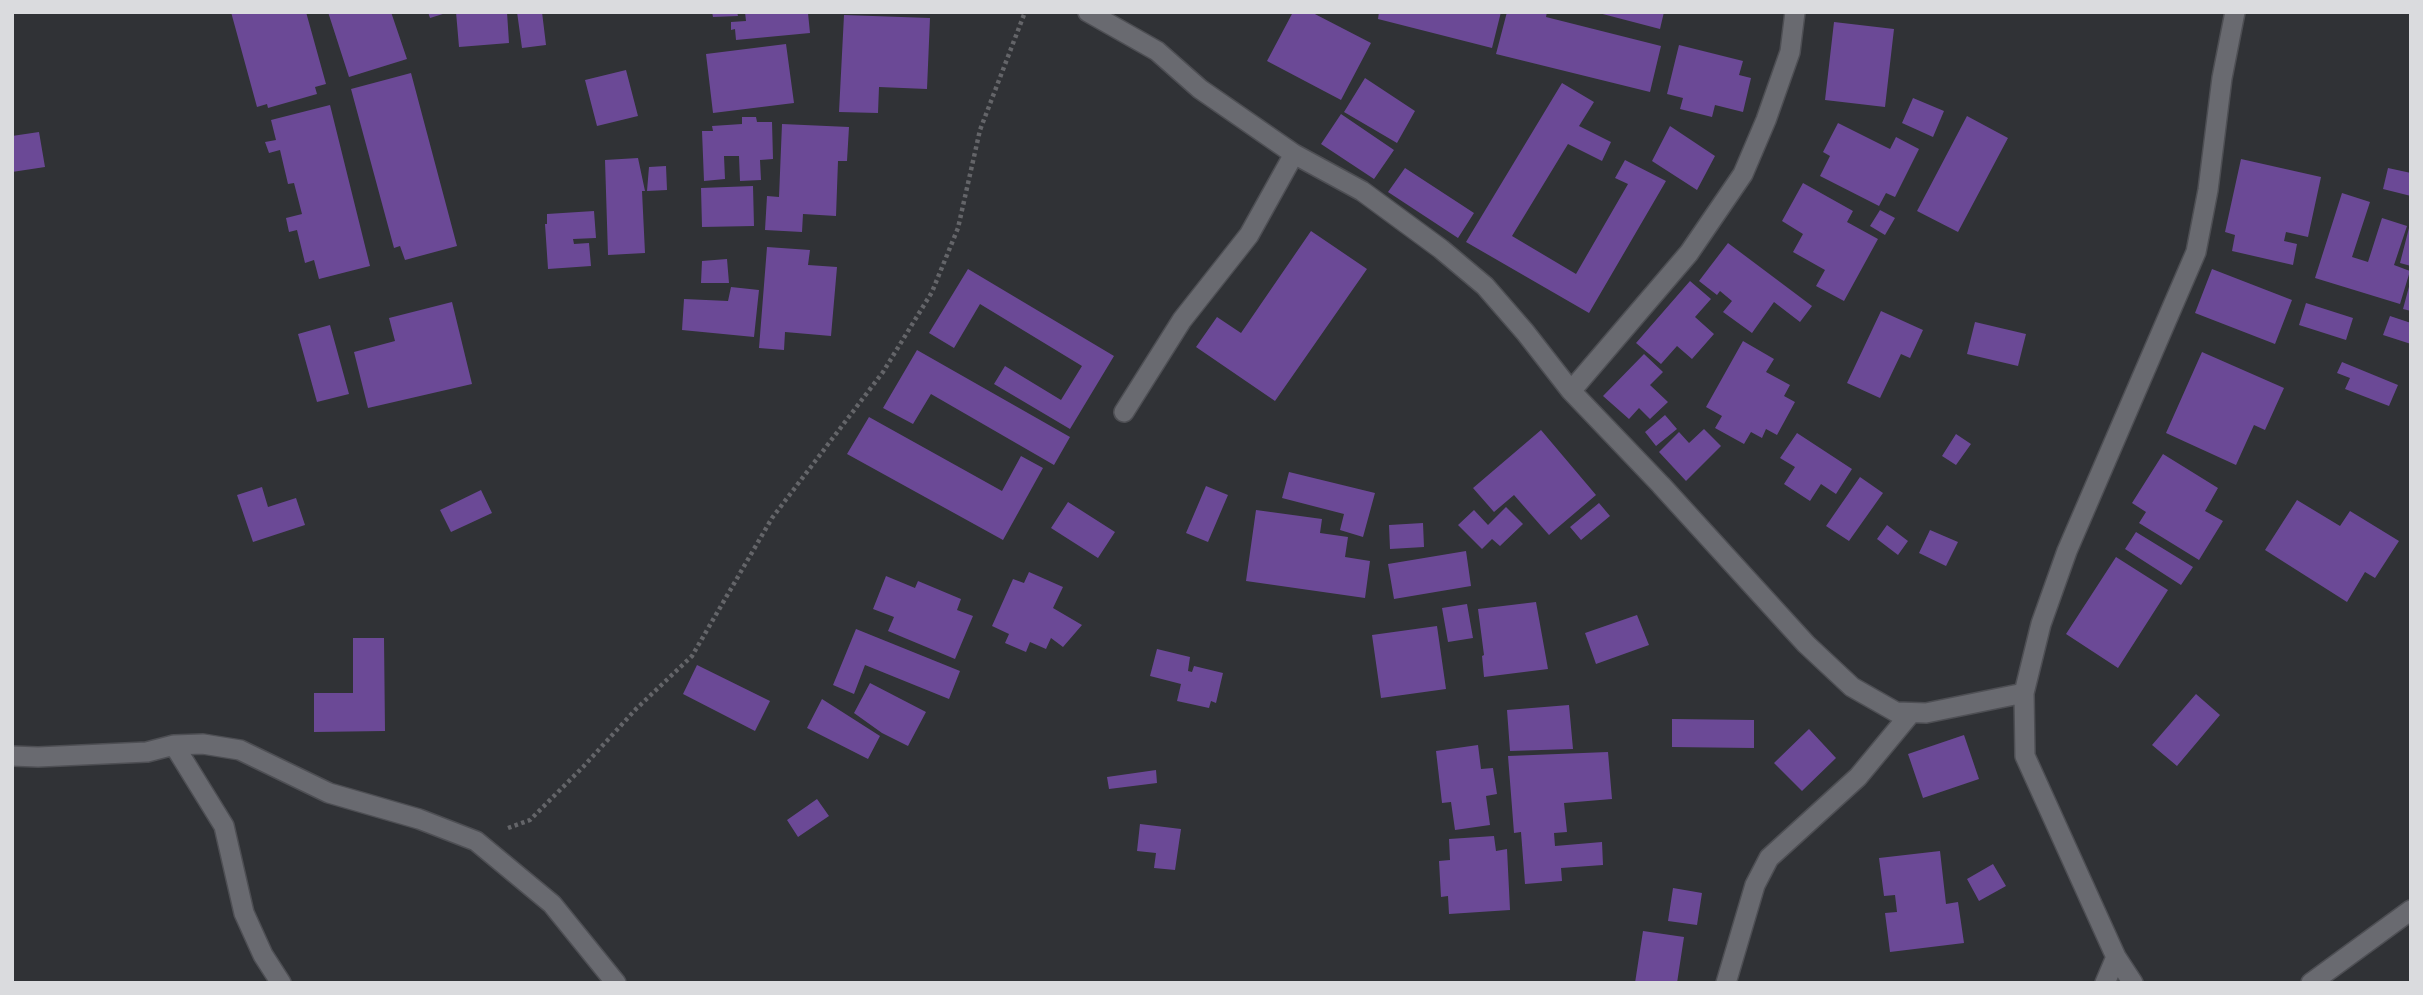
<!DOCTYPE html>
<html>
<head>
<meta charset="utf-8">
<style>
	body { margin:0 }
	#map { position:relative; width:2423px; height:995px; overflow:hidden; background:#303236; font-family:"Golos Text",sans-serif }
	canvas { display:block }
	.frame { position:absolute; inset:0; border:14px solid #dadbde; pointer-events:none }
</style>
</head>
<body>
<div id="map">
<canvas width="2423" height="995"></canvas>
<div class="frame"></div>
</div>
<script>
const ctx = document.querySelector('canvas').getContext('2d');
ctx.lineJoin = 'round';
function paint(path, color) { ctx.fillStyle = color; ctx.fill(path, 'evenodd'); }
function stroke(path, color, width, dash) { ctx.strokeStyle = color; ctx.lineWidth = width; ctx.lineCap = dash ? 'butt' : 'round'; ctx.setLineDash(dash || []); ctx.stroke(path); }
const building = new Path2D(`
	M231 12H306L326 84 315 87 317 94 268 108 267 104 257 107Z
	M328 12H391L407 59 349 77Z
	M428 12H446V13L430 18Z
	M456 12H507L509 43 459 47Z
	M517 12H542L546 45 522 48Z
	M712 12H737L738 16 713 17Z
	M745 12 808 13 810 33 736 40 735 29 731 30V22L746 21Z
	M1293 12H1311L1371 43 1341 100 1267 61Z
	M1379 12H1501L1492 48 1378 19Z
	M1507 12H1547L1546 17 1661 46 1650 92 1496 54Z
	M1595 12H1664L1660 29Z
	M844 15 930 18 927 89 879 87 878 113 839 112Z
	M1834 22 1894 29 1885 107 1825 100Z
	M786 44 794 103 713 113 706 54Z
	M1679 45 1743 61 1739 75 1751 78 1743 112 1715 105 1712 117 1680 109 1683 98 1667 94Z
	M626 70 638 116 597 126 585 80Z
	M411 73 457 246 405 260 400 246 394 248 351 89Z
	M1365 78 1415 111 1397 143 1344 112Z
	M1562 83 1594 102 1579 126 1611 142 1602 161 1568 144 1512 236 1576 274 1628 184 1615 178 1625 160 1666 181 1589 313 1466 242Z
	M1913 98 1944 111 1933 137 1902 123Z
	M330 105 370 266 319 279 314 260 305 263 297 230 289 232 286 218 302 214 294 183 288 184 280 150 269 153 265 142 276 140 271 120Z
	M1341 114 1394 150 1374 179 1321 144Z
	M1967 116 2008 138 1958 232 1917 211Z
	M742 117H756L757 122H772L773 159 760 160 761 180 740 181 739 156H724L725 179 704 181 702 131H713L712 126 742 124Z
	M1838 123 1890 149 1896 137 1919 149 1895 197 1886 193 1879 206 1820 176 1830 156 1823 152Z
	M782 124 849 127 847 161H838L836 216 803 214 802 232 765 230 767 196 779 197Z
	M1670 126 1715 156 1697 190 1652 161Z
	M39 132 45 167 12 172V136Z
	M638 158 645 191H642L645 253 608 255 605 160Z
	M2241 159 2321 177 2308 237 2286 232 2284 241 2297 244 2293 265 2232 251 2235 235 2225 232Z
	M666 166 667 190 647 191 649 167Z
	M1405 168 1474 213 1458 238 1388 192Z
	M2388 168 2411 173V196L2383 189Z
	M1803 183 1853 211 1847 222 1878 239 1844 301 1816 286 1825 270 1793 252 1803 234 1782 221Z
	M753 186 754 226 702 227 701 188Z
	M2342 193 2370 202 2352 257 2368 262 2382 218 2407 226 2394 265 2410 271 2400 304 2315 278Z
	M1880 210 1895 218 1885 235 1870 226Z
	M594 211 596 238 573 239 574 244 589 243 591 266 548 269 545 224H547V214Z
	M2410 224H2411V266L2400 263Z
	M1311 231 1367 269 1275 401 1196 347 1217 317 1241 333Z
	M1728 243 1812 306 1800 322 1774 302 1752 333 1723 312 1732 301 1720 291 1717 295 1699 281Z
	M767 247 810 250 808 265 837 267 831 336 785 332 784 350 759 348Z
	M727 259 729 283H701L702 261Z
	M968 269 1114 356 1070 429 994 384 1005 366 1061 400 1082 366 980 304 954 348 929 333Z
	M2212 269 2292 300 2275 344 2195 313Z
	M1690 281 1711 299 1695 317 1714 334 1692 359 1677 346 1661 364 1636 343Z
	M2410 283H2411V311L2403 309Z
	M731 287 759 290 754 337 682 330 684 299 728 301Z
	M452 302 472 384 368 408 354 352 395 341 389 318Z
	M2306 303 2353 318 2346 340 2299 325Z
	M1881 311 1923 330 1910 358 1901 354 1880 398 1847 383Z
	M2390 316 2411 323V344L2383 335Z
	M1975 322 2026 334 2018 366 1967 354Z
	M330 325 349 394 317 402 298 334Z
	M1743 341 1774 359 1766 372 1790 385 1784 396 1795 402 1777 435 1766 429 1762 438 1751 432 1744 444 1715 428 1722 416 1706 407Z
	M917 350 1070 437 1054 465 931 394 913 424 883 408Z
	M2202 352 2284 388 2265 430 2254 425 2236 465 2166 433Z
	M1644 354 1663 372 1650 385 1668 402 1650 419 1639 408 1629 419 1603 396Z
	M2342 362 2398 385 2389 406 2345 389 2350 378 2337 373Z
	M1665 415 1677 429 1656 446 1645 432Z
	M869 417 1002 491 1021 456 1043 468 1003 540 847 454Z
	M1704 429 1721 446 1686 481 1659 452 1679 432 1689 443Z
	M1541 430 1596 495 1549 535 1514 495 1494 512 1473 488Z
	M1797 433 1852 469 1836 494 1821 484 1810 501 1784 484 1795 467 1780 458Z
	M1956 434 1971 444 1956 465 1942 456Z
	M2163 454 2218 488 2205 511 2223 521 2199 560 2139 523 2146 512 2132 503Z
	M1289 472 1375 493 1363 537 1340 530 1344 514 1282 498Z
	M1860 477 1883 493 1849 541 1826 526Z
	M1206 486 1228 495 1208 542 1186 533Z
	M262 487 268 507 296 498 305 525 253 542 237 495Z
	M481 490 492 513 451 532 440 510Z
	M2297 500 2340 526 2350 511 2399 541 2375 578 2365 572 2347 602 2265 550Z
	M1068 502 1115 532 1098 558 1051 528Z
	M1599 503 1610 516 1581 540 1570 527Z
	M1506 507 1523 524 1500 546 1492 539 1482 549 1458 525 1474 510 1488 525Z
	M1256 510 1322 519 1320 533 1348 537 1345 557 1370 561 1365 598 1246 581Z
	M1423 523 1424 547 1390 549 1389 525Z
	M1887 525 1908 541 1898 555 1877 539Z
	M1930 530 1958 542 1946 566 1919 553Z
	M2136 532 2193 567 2181 585 2125 549Z
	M1466 551 1471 586 1394 599 1388 564Z
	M2116 557 2168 590 2118 668 2066 634Z
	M1029 572 1063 587 1053 608 1082 625 1063 647 1051 638 1046 649 1030 642 1026 652 1005 643 1009 634 992 626 1013 579 1024 583Z
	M886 576 915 588 918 581 961 599 957 610 973 616 955 659 888 631 894 617 873 609Z
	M1536 602 1548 669 1484 677 1482 656 1484 655 1478 609Z
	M1467 604 1473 638 1448 642 1442 608Z
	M1637 615 1649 645 1596 664 1585 633Z
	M1437 626 1446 689 1381 698 1372 635Z
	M856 629 960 671 949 699 865 665 854 694 833 685Z
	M353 638H384L385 731 314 732V693H353Z
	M1157 649 1190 657 1188 671 1192 672 1194 666 1223 673 1216 703 1211 701 1209 708 1177 701 1181 684 1150 676Z
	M697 665 770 701 755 731 683 694Z
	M870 683 926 712 908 746 882 733 854 713Z
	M2196 694 2220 715 2177 766 2152 745Z
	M822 699 880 736 868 759 807 728Z
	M1569 705 1573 749 1510 751 1507 710Z
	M1672 719 1754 720V748L1672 747Z
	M1809 729 1836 758 1802 791 1774 763Z
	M1964 735 1979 779 1923 798 1908 754Z
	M1478 745 1481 769 1493 768 1497 794 1486 796 1490 825 1455 830 1451 802 1442 803 1436 751Z
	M1608 752 1612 799 1564 803 1567 832 1554 833 1555 846 1602 842 1603 865 1561 868 1562 881 1525 884 1521 832 1514 833 1508 756Z
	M1156 770 1157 783 1109 789 1107 777Z
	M817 799 829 816 798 837 787 820Z
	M1140 824 1181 829 1175 870 1154 868 1156 853 1137 851Z
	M1494 836 1496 851 1507 849 1510 910 1449 914 1448 896 1441 897 1439 861 1450 860 1449 839Z
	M1940 851 1946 904 1958 902 1964 943 1890 952 1885 913 1897 912 1895 895 1884 896 1879 858Z
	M1993 864 2006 886 1979 901 1967 879Z
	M1673 888 1702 893 1697 925 1668 921Z
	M1643 931 1684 937 1677 983H1635Z`);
const path = new Path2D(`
	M508 828 530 820 583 767 636 709 692 656 772 518 883 372 932 292 958 228 980 130 1025 12`);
const minor = new Path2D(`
	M1088 12 1157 51 1200 89 1294 154 1362 191 1441 249 1485 286 1525 332 1571 391 1661 485 1806 644 1852 687 1896 712 1926 713 2024 693
	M1571 391 1689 253 1743 174 1766 120 1790 52 1795 12
	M1124 412 1182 320 1249 235 1294 154
	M174 745 224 826 244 913 263 955 281 983
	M12 756 38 757 147 752 174 745 203 744 240 750 329 793 419 819 476 841 552 904 616 983
	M1726 983 1755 885 1769 858 1858 777 1911 713
	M2105 983 2116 957
	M2133 983 2116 957 2025 756 2024 693 2041 624 2067 551 2196 252 2208 190 2222 78 2235 12
	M2311 983 2411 910`);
paint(building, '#6b4996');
stroke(minor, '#4e4f54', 22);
stroke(path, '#646569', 4.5, [3.5, 3.5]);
stroke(minor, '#696a70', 19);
</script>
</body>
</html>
